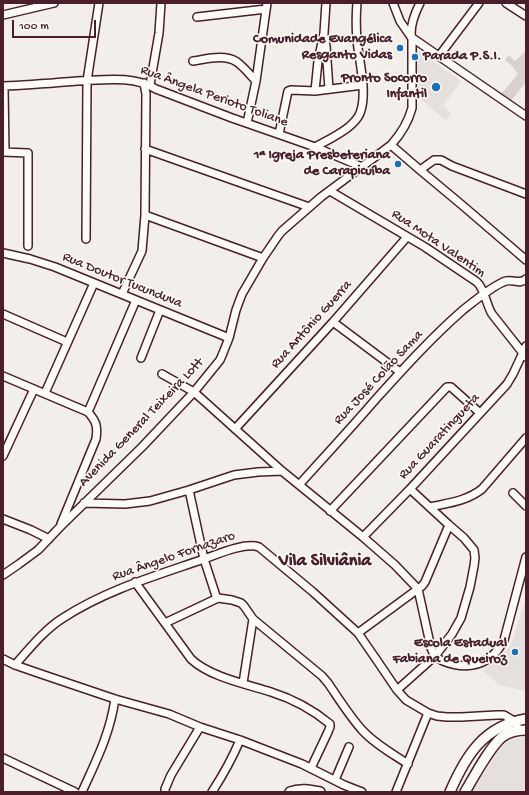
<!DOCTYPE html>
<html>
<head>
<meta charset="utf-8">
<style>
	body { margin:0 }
	#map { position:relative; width:529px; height:795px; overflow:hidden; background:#f2efeb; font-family:"Gochi Hand",sans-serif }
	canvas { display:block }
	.frame { position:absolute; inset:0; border:4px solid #4a1f2b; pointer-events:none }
	.scale { position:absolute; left:12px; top:20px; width:84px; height:18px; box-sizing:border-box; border:2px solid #4a1f2b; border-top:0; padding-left:5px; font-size:12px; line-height:14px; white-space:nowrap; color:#4a1f2b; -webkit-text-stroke:3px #fdfcf7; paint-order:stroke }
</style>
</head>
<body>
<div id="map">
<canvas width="529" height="795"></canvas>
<div class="frame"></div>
<div class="scale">100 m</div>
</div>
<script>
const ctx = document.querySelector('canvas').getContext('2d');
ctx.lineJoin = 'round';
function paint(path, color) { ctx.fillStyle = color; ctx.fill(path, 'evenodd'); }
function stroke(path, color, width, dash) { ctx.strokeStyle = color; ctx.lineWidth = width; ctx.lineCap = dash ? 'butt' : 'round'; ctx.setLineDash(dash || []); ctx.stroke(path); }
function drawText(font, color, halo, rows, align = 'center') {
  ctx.font = font + ' "Gochi Hand",sans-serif'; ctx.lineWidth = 3; ctx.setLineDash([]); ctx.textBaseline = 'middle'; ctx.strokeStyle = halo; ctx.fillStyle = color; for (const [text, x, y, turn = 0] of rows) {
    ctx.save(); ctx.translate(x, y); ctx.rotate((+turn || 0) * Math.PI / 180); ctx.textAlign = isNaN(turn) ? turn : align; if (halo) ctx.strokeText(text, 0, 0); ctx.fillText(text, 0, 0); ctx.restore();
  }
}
const built = new Path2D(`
	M416 49 461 81 443 106 451 113 446 121 415 94Z
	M526 599V691L499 685 482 670 498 661 511 644Z
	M526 736V792H472L497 752 505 742 514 739Z`);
const green = new Path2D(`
	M526 51V82L511 101 501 94 518 74 511 65 505 60 509 55 515 61Z`);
const minor = new Path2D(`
	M393 3 400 21 411 37 526 116
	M506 3 526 16
	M3 15 54 3
	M197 17 266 9
	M324 35 326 46 329 89
	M439 56 479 3
	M193 61C207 59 225 54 237 62 244 67 250 75 256 81
	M150 85 159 33 161 3
	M3 86C28 85 52 83 77 81 103 80 133 75 156 89L232 118 315 147 362 167
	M4 86 5 152
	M315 91 318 61 324 33 326 3
	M247 123 256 81 267 3
	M279 134 288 91 291 90 315 91 363 85
	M391 145 420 170 462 205 526 260
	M315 147C326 141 345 132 353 123 357 119 360 115 361 110 367 91 359 60 357 40 356 28 356 15 357 3
	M145 149 309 207
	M3 152 28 153V246
	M420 170 434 160H441L452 166 526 194
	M330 191 425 247 477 282C485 290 486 304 492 314L526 357
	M145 215 263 258
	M86 239 87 81 99 3
	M3 253 30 259 55 267 229 338
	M122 294 142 251 145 215 146 94 144 83
	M3 314 67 342
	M333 322 400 372
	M141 358 160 310
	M162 374 194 392 282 471 363 537 395 565 418 589 431 648C432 650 433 654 435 656 437 658 440 660 443 661 458 667 474 668 488 659 496 654 500 647 504 640L526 557
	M3 376 88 412C96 421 98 426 96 439L61 524
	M45 393 94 283
	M88 412 136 300
	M235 429 333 322 407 237
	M3 456 34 389
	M299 485C325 456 351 428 376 399 404 368 432 337 463 310 473 302 495 284 506 281 513 279 520 285 526 279
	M189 490 204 559 216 596 218 598 232 600 241 603 244 606 253 619 322 676 328 683C339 699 350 717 363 731 376 745 393 754 408 764
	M513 493 526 506
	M84 503 125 504 150 501 189 490 234 475 258 472 282 471
	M430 507C448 503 467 501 482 489L526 438
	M330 511 447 387H451L480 413
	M3 519 31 530 49 539
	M363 537 410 489 507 384 513 374 526 346
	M3 575 19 564 38 550 60 527 142 447 194 392 220 360 223 353 229 338 236 310 242 294 263 258 278 236 282 231 321 197 391 145C401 134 408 123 412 108V40C409 29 415 13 420 3
	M135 582 191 659C210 677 246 684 271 692 293 699 312 709 330 724V727L328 732 311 768
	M165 623 218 598
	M358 633 422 586 425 582 449 525
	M3 659 15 665 41 674 115 699 169 714 200 727 240 740 302 764 344 785 362 792
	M15 665C29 649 44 630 63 618 106 590 155 576 204 559 218 554 245 542 259 547L313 592 358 633 376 659 397 690 406 700 428 713 437 716 447 717H461L497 715H504L514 721 517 725
	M243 683 253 619
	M397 690 435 656 452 634 461 618 470 587 474 566 475 558 474 550 464 538 449 525 410 489
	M3 758 75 792
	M335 780 349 747
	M82 792C96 761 110 734 115 699
	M165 792V789L171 775 200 727
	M212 792C223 775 232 759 240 740
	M396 792 428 713`);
const major = new Path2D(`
	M290 792C300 788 310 790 320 792
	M450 792C466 755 484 726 526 719
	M465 792C474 777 489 748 502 737 509 732 518 730 526 730`);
const markers = [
	[400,48,4,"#1f6fb2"],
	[415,57,4,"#1f6fb2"],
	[436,87,5,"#1f6fb2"],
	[398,164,4,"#1f6fb2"],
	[515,652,4,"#1f6fb2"]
];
const poiNames = [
	["Comunidade Evangélica",392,40],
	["Resganto Vidas",392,56],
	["Parada P.S.I.",423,57,"left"],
	["Pronto Socorro",427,79],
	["Infantil",427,95],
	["1ª Igreja Presbeteriana",390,156],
	["de Carapicuíba",390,172],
	["Escola Estadual",507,644],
	["Fabiana de Queiroz",507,660]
];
const streetNames = [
	["Rua Ângela Perioto Toliane",214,97,20],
	["Rua Mota Valentim",438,244,34],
	["Rua Doutor Tucunduva",122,281,22],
	["Rua Antônio Guerra",312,325,-48],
	["Rua José Colão Sama",379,378,-47],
	["Avenida General Teixeira Lott",142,423,-46],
	["Rua Guaratingueta",440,437,-47],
	["Rua Ângelo Fornazaro",174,557,-19]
];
const districtNames = [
	["Vila Silviânia",325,562]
];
paint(built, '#e5dfdd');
paint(green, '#d9d0cf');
stroke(minor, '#4a1f2b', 10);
stroke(major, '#4a1f2b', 12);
stroke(minor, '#fdfcf7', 7);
stroke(major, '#fdfcf7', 9);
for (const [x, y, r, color] of markers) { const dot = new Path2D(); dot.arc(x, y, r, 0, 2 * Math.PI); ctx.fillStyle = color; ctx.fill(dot); stroke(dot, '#fdfcf7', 1.5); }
drawText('bold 14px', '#4a1f2b', '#fdfcf7', poiNames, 'right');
drawText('14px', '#4a1f2b', '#fdfcf7', streetNames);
drawText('bold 18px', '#4a1f2b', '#fdfcf7', districtNames);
</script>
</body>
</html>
